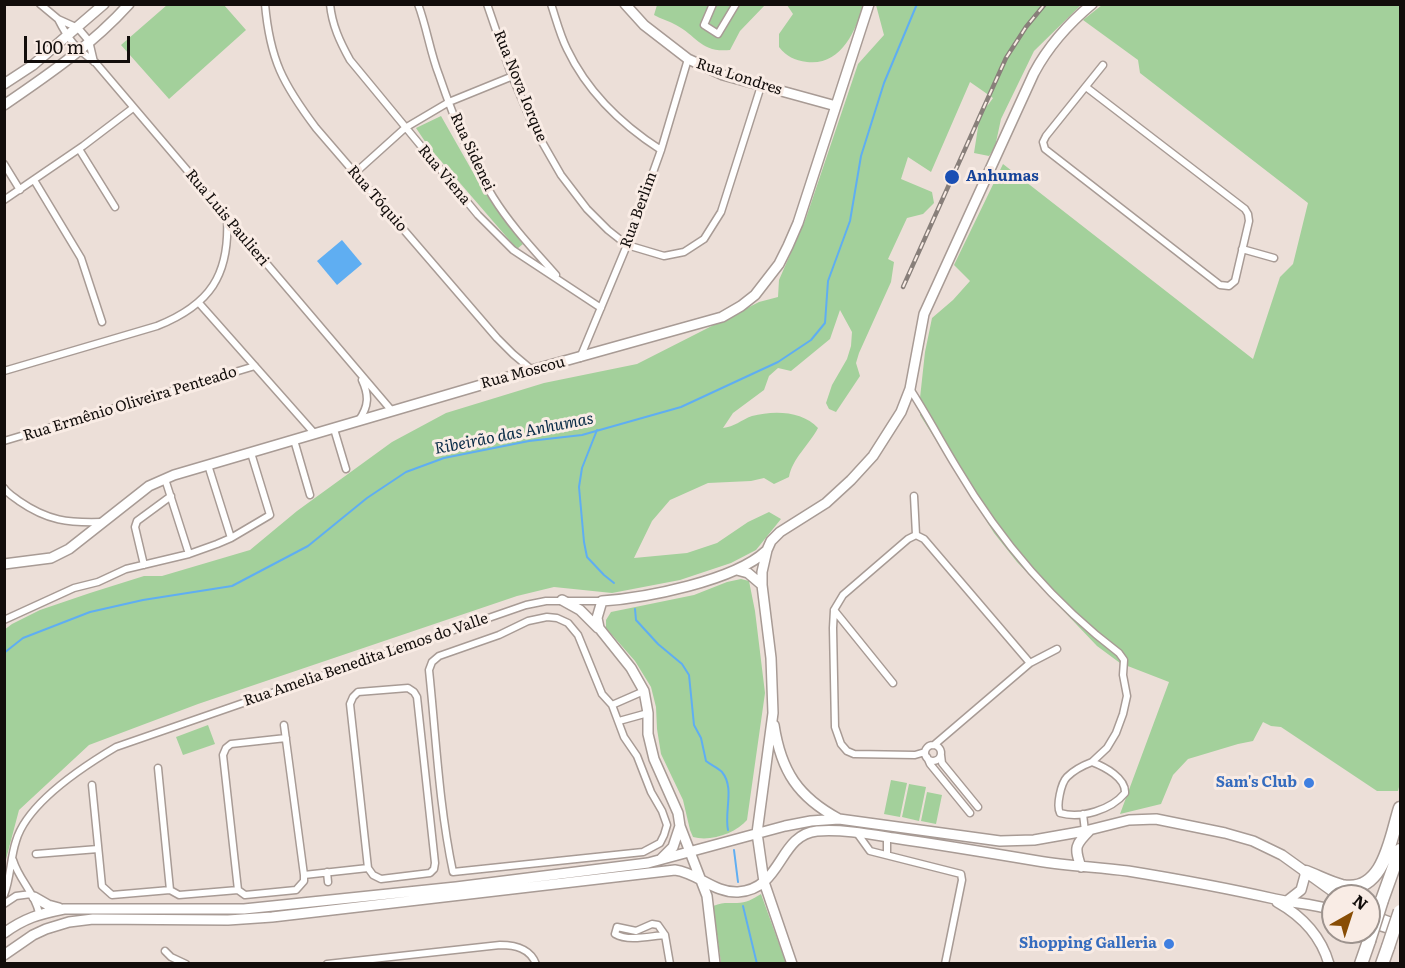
<!DOCTYPE html>
<html>
<head>
<meta charset="utf-8">
<style>
	body { margin:0 }
	#map { position:relative; width:1405px; height:968px; overflow:hidden; background:#ecdfd8; font-family:Literata,serif }
	canvas { display:block }
	.frame { position:absolute; inset:0; border:6px solid #120d0b; pointer-events:none }
	.north { position:absolute; left:1321px; top:884px; width:60px; height:60px; box-sizing:border-box; background:#f9ece5; border:2px solid #9d938e; border-radius:50%; rotate:39deg; font-size:16px; font-weight:700; line-height:24px; text-align:center; color:#120d0b }
	.north::after { content:''; display:block; margin:auto; width:21px; height:27px; background:#884d05; clip-path:polygon(50% 0,100% 100%,50% 72%,0 100%) }
	.scale { position:absolute; left:24px; top:36px; width:106px; height:27px; box-sizing:border-box; border:3px solid #120d0b; border-top:0; padding-left:8px; font-size:18px; line-height:21px; white-space:nowrap; color:#120d0b; -webkit-text-stroke:4px #f9ece5; paint-order:stroke }
</style>
</head>
<body>
<div id="map">
<canvas width="1405" height="968"></canvas>
<div class="frame"></div>
<div class="north">N</div>
<div class="scale">100 m</div>
</div>
<script>
const ctx = document.querySelector('canvas').getContext('2d');
ctx.lineJoin = 'round';
function paint(path, color) { ctx.fillStyle = color; ctx.fill(path, 'evenodd'); }
function stroke(path, color, width, dash) { ctx.strokeStyle = color; ctx.lineWidth = width; ctx.lineCap = dash ? 'butt' : 'round'; ctx.setLineDash(dash || []); ctx.stroke(path); }
function drawText(font, color, halo, rows, align = 'center') {
  ctx.font = font + ' Literata,serif'; ctx.lineWidth = 6; ctx.setLineDash([]); ctx.textBaseline = 'middle'; ctx.strokeStyle = halo; ctx.fillStyle = color; for (const [text, x, y, turn = 0] of rows) {
    ctx.save(); ctx.translate(x, y); ctx.rotate((+turn || 0) * Math.PI / 180); ctx.textAlign = isNaN(turn) ? turn : align; if (halo) ctx.strokeText(text, 0, 0); ctx.fillText(text, 0, 0); ctx.restore();
  }
}
const green = new Path2D(`
	M167 5H224L246 30 169 99 121 45Z
	M657 5H765L740 31 730 50C701 53 697 36 676 25 669 21 661 19 654 15Z
	M787 5H863C856 32 840 66 807 62 794 60 787 57 779 47V34L793 14Z
	M876 5H1081L1034 51 1001 119 995 147 989 156 974 153 981 108 988 105 993 98 970 82 931 172 908 157 901 179 932 192 934 203 923 214 907 218 888 259 894 262 891 282 859 353 856 363 860 376 836 412 829 409 826 403 832 385 847 359 851 346 852 332 840 310 830 339 791 371 778 368 769 376 764 390 733 413 723 428C734 427 741 420 752 416 774 410 803 411 818 428 809 445 792 459 789 477L774 484 764 478 751 481 708 483 670 500 652 521 634 558 687 553 717 543 748 522 769 512 781 519 756 550 731 563 680 580 612 593 554 587 517 596 198 704 89 745 19 810 5 863 4 630 12 624 40 610 90 593 144 576H162L250 550 297 511 392 442 446 413 544 383 637 364 759 302 778 297 779 280 806 218 858 64 884 35Z
	M1102 5H1400V783L1398 791H1377L1281 727 1271 726 1263 722 1253 741 1238 744 1188 759 1173 775 1161 804 1120 814 1169 682 1120 663 1097 646 1017 562 994 533 920 415V398L925 352 932 318 953 300 970 281 954 265 1003 164 1253 359 1280 277 1293 264 1308 203 1140 73 1138 60 1083 20Z
	M441 116 483 190 523 244 517 249 428 146 416 128Z
	M741 579 749 581 755 611 765 693 747 820C736 833 711 842 693 837L690 830 683 800 661 754 657 729 656 707 651 687 635 661 606 628V620L611 612 694 595 727 582Z
	M208 725 215 744 183 755 176 737Z
	M891 780 907 783 900 817 884 814Z
	M909 784 926 787 919 821 902 817Z
	M927 792 942 795 936 824 921 821Z
	M761 894 786 963H721L713 906C723 902 727 903 737 903 746 903 753 899 761 894Z`);
const water = new Path2D(`
	M342 240 362 264 337 285 317 261Z`);
const stream = new Path2D(`
	M597 430 582 468 579 487 584 542 587 557 604 575 614 583
	M635 609 636 620 658 644 682 664 689 675 694 725 701 738 706 761C711 765 718 768 722 772 735 788 724 811 728 830
	M4 653 23 638 90 612 143 600 232 586 308 546 367 498 406 472 444 458 529 441 582 435 681 407 778 362 811 340 825 323 828 281 850 221 861 156 884 83 917 4
	M734 850 738 882
	M743 906 757 964`);
const street = new Path2D(`
	M40 4 58 19 78 28 89 41 94 62
	M265 4C270 60 283 84 316 128L497 338 513 354 532 370
	M330 4C332 25 340 42 350 60L478 215 513 250 601 308
	M418 4C427 28 430 52 439 75 453 116 470 160 493 197 511 226 534 250 556 275
	M487 4 510 71 534 128 561 175 587 209 608 230 627 245 664 256 684 252 704 239 721 212 761 86
	M551 4C556 19 560 35 567 49 587 91 622 125 661 150
	M713 4 704 25 718 34 736 4
	M58 19C68 39 76 49 95 62L392 411
	M1086 87 1245 209 1248 214 1249 221 1235 281 1229 286 1220 285 1045 149 1043 142 1046 136 1103 65
	M79 149 115 207
	M4 164 20 190
	M355 173 405 128 449 102 513 76
	M34 180 81 258 102 322
	M4 200 83 146 133 108
	M1242 249 1274 258
	M199 303 315 434
	M580 358 627 245 661 150 688 59
	M4 371 157 326C210 305 230 275 227 218
	M910 389C927 415 941 442 957 468 999 539 1053 603 1119 653L1124 660 1123 675 1127 696 1123 714 1116 733 1107 748 1092 762
	M359 420C369 406 369 395 362 380
	M334 429 346 469
	M294 440 310 495
	M4 441 255 366
	M208 465 231 538
	M165 479 189 554
	M4 488C8 494 14 497 19 501 48 521 68 523 102 522
	M914 496 916 535
	M144 565 135 527 137 521 171 496
	M834 610 893 683
	M547 617 557 618 568 623 578 635 602 694 612 705 624 737 637 756 651 792 662 811 667 825 664 835 660 843 643 852 453 872C439 806 436 737 429 670L432 662 439 656 499 635 528 621Z
	M4 620 74 588 98 582 126 569 189 554 217 544 231 538 270 515 251 453
	M1030 663 1057 649
	M408 688 414 692 417 697 435 863 434 869 430 873 381 879 373 875 368 868 350 704 353 697 358 692Z
	M612 705 644 691
	M619 721 648 713
	M284 725 304 875V881L296 890 245 895 238 890 223 755 226 748 231 744 286 738
	M925 753a8 8 0 1 1 16 0a8 8 0 1 1-16 0Z
	M925 752 915 755 854 754 847 751 841 744 835 727 833 628 834 610 843 595 908 539 916 535 924 539 1030 663 934 745
	M941 755 942 763 978 807
	M927 757 930 764 970 813
	M1092 762C1105 767 1126 778 1125 793 1111 810 1081 819 1060 813 1056 806 1061 783 1067 777 1074 770 1084 765 1092 762Z
	M158 768 170 890
	M92 785 102 886 112 895 170 890 179 895 238 890
	M1083 814 1085 831
	M857 833 870 851 961 874 962 880 945 964
	M887 837V855
	M36 854 98 849
	M13 860C19 880 35 893 39 913
	M327 872 328 882
	M304 875 368 868
	M4 895C11 877 10 859 16 841 27 803 84 766 116 747L526 605 546 601H602
	M4 904 16 896 31 894
	M665 935C650 936 629 942 615 934L617 927 636 931 652 924 658 925 665 935 670 964
	M165 951 171 957 186 964
	M327 964 500 945C515 945 530 948 536 964`);
const secondary = new Path2D(`
	M625 4 644 25 688 59 723 75 836 106
	M4 84 33 65 104 4
	M4 105C48 75 93 44 129 4
	M4 564 51 558 69 549 149 486 174 475 532 370 722 317 741 306 755 295 779 264 788 246 798 223 869 4
	M737 570 748 573 762 585
	M562 600 580 610 598 628
	M774 725C781 771 798 797 839 819
	M661 859 673 847 680 826
	M1081 867C1074 847 1075 845 1090 830
	M34 897 48 905 59 908
	M1287 901 1301 890 1306 872
	M1277 902C1302 916 1321 936 1329 964
	M1369 914 1400 926
	M1369 922 1400 932
	M4 933C25 918 39 914 64 909H244L456 887 648 863 785 826 811 821 839 819 1000 841 1034 840 1085 831 1129 820 1156 819 1225 833 1253 841 1282 855 1339 896
	M4 955 33 935 46 929 69 922 93 919 228 920 272 917 675 870C698 873 714 893 738 892 783 889 778 835 817 831 842 829 869 834 894 838 942 845 990 853 1038 861 1068 866 1098 867 1128 871 1177 879 1226 888 1275 899 1294 903 1314 904 1333 910
	M715 964 707 896 680 826 678 813 654 759 648 734V713L644 691 631 668 599 628 597 618 602 601C645 598 734 581 766 551
	M792 964 764 882 757 833 773 713 771 658 762 585V572L767 550 771 541 780 532 826 503 851 480 873 456 901 412 910 389 924 314 1034 73C1049 45 1068 24 1092 4`);
const highway = new Path2D(`
	M1306 872C1317 876 1330 883 1342 886 1384 895 1391 836 1400 808
	M1382 900 1400 850
	M1361 964 1369 941
	M1382 964 1388 947`);
const rail = new Path2D(`
	M903 287 1006 58 1026 27 1045 4`);
const highwayBridge = new Path2D(`
	M1369 941 1382 900
	M1388 947 1400 911`);
const markers = [
	[952,177,8,"#1a4fb4"],
	[1309,783,6,"#3f7fe0"],
	[1169,944,6,"#3f7fe0"]
];
const streetNames = [
	["Rua Londres",739,77,18],
	["Rua Nova Iorque",520,86,68],
	["Rua Sidenei",472,152,65],
	["Rua Viena",444,175,50],
	["Rua Tóquio",377,199,49],
	["Rua Berlim",639,210,-70],
	["Rua Luis Paulieri",227,218,50],
	["Rua Moscou",523,373,-15],
	["Rua Ermênio Oliveira Penteado",130,404,-17],
	["Rua Amelia Benedita Lemos do Valle",366,660,-19]
];
const transitNames = [
	["Anhumas",966,177]
];
const shopNames = [
	["Sam's Club",1297,783],
	["Shopping Galleria",1157,944]
];
const waterNames = [
	["Ribeirão das Anhumas",514,434,-11]
];
paint(green, '#a3d09b');
paint(water, '#5faef2');
stroke(stream, '#5faef2', 2);
stroke(street, '#a89b95', 9);
stroke(secondary, '#a89b95', 12);
stroke(highway, '#a89b95', 15);
stroke(street, '#fff', 6);
stroke(secondary, '#fff', 9);
stroke(highway, '#fff', 12);
stroke(rail, '#887f7a', 4.5);
stroke(rail, '#f9ece5', 2, [7]);
stroke(highwayBridge, '#a89b95', 15, []);
stroke(highwayBridge, '#fff', 12);
for (const [x, y, r, color] of markers) { const dot = new Path2D(); dot.arc(x, y, r, 0, 2 * Math.PI); ctx.fillStyle = color; ctx.fill(dot); stroke(dot, '#f9ece5', 2); }
drawText('15px', '#120d0b', '#f9ece5', streetNames);
drawText('bold 15px', '#164399', '#f9ece5', transitNames, 'left');
drawText('bold 15px', '#366cbe', '#f9ece5', shopNames, 'right');
drawText('italic 16px', '#0a2c47', '#f9ece5', waterNames);
</script>
</body>
</html>
